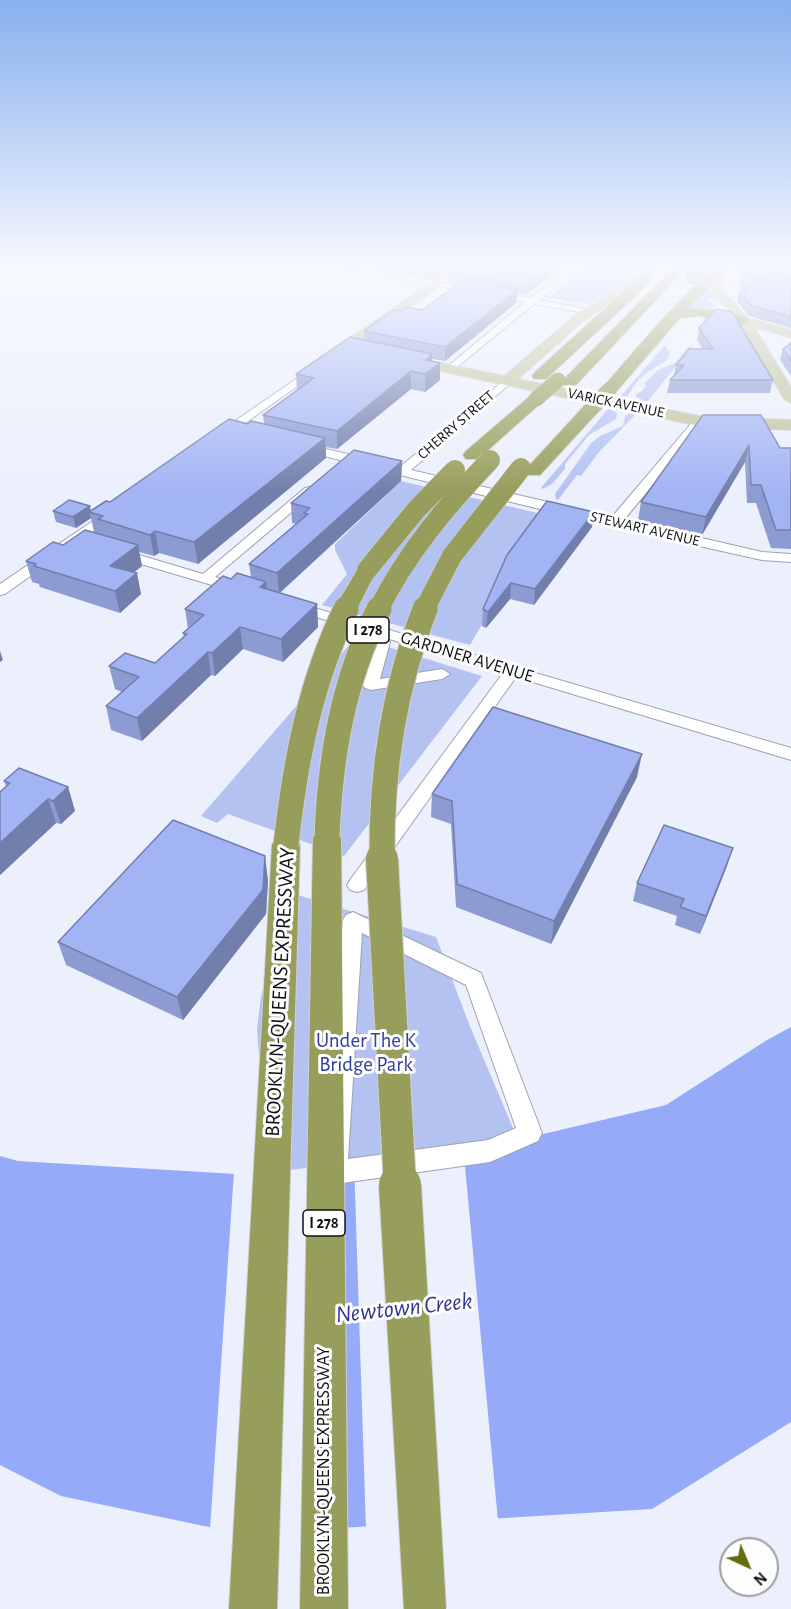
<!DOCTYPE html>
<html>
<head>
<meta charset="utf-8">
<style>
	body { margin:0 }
	#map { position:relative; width:791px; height:1609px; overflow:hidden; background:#ecf0fd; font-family:"Alegreya Sans",sans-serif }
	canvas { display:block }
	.north { position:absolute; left:719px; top:1537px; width:60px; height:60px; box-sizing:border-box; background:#fdfdfd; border:2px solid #9d9ea0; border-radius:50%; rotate:136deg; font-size:16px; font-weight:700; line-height:24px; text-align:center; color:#0e1015 }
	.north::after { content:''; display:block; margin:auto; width:21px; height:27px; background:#666a0b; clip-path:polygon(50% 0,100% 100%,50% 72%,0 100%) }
</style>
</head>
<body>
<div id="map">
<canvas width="791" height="1609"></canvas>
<div class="north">N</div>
</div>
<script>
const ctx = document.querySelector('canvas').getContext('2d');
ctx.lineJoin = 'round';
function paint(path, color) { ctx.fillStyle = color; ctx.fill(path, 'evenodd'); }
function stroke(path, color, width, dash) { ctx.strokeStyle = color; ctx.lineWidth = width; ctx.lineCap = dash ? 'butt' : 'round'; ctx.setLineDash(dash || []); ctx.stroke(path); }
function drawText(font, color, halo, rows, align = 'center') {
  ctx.font = font + ' "Alegreya Sans",sans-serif'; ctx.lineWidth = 6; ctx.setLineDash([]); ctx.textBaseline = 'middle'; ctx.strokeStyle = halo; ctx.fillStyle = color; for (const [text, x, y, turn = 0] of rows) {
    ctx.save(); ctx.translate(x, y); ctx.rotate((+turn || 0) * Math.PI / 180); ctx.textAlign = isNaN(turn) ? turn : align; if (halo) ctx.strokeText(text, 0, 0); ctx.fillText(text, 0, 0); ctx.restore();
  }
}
const green = new Path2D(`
	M583 269H641L589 304 548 298Z
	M710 283 721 300 709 299 707 301 713 302 712 304 719 305 709 308 720 310 717 313 688 308Z
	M694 344 647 402 636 397V394L642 391 646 386 644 384 658 370 675 363 688 347Z
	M665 345 670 354C667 363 659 364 651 370 641 376 633 386 628 396L620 397Z
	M609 408 617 413 616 419 589 435 565 464V469C557 477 553 487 540 489Z
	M629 413 636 414 599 452 581 476 577 475 558 500 556 499 555 494 591 443 600 436 623 426 625 417Z
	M401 481 546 515 470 645 322 605 347 574 335 550V544Z
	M356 637 482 676 344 856 228 814 217 823 201 816Z
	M288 892 436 937 469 1024 518 1140 269 1176 257 1030 261 996Z`);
const water = new Path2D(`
	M791 1027V1422L652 1509 242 1534 61 1496 0 1465V1156L18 1161 269 1176 518 1140 666 1105 767 1040Z`);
const pier = new Path2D(`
	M463 1145 498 1521 366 1530 354 1161Z
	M342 1163 345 1531 242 1537 210 1530 234 1171 269 1173Z`);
const minor = new Path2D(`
	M345 269H362L531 298 566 269H575L540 300 595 311 590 314 534 304 451 372 447 371V367L525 302Z
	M716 271 791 288V294L713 276 712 274Z
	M315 366 320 369 319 371 224 438H216V434Z
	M508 377 512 378V382L411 470 612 517 695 419 699 418 705 421 703 423 624 520 762 552 791 554V562L762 560 614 527 375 469 373 466 379 462 400 467Z
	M304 444 352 455 354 458 348 462 300 450 298 448Z
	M309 487 315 491 313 494 215 577 244 586 246 589 244 592 239 593 114 556 112 553 119 549 203 574 305 488Z
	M112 508 117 509 118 512 117 515 5 594 0 595V584Z
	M294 602 791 748V760L516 677 364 890 357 892 350 890 347 885 350 880 503 673 289 609 287 606Z
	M382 637 390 642 380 679 442 669 450 674 442 679 371 690 365 688 363 685C365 672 367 641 382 637Z
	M353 912 481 973 542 1133 538 1141 490 1162 335 1184 326 1180 323 1172 343 920 346 915ZM362 933 466 985 516 1128 488 1140 348 1159Z`);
const major = new Path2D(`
	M450 269H463L351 350H341L339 347 341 344Z
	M644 269H657L581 323 518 379 699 416 791 420V430L699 426 407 364 400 360 407 356 504 376 573 317Z
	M712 269H724L722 284 725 293 748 318 791 330V338L754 327 791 387V403L784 399 736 319 713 294 710 284Z`);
const highway = new Path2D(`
	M645 269H658L643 289 546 379H534L532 376 534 373 633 283Z
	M672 269H685L576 385H564L562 382 564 379Z
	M716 270 721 271 723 274C712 286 699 296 689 309 701 308 741 312 749 320L747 323 742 324 698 316 680 318 615 393H603L601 390 603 387C622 366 697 275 716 270Z
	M536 394 544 399 542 402 478 459H466L463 455 466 451 530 396Z
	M590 405 598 410 596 414 540 475H528L525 471 528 467 584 406Z
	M367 564 374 566 377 570 361 601 358 606 350 607 342 606 339 601 357 570 360 566Z
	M327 827 337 830 341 837 348 1609H300L313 837 317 830Z
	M286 835 296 838 300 845 277 1609H229L272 845 276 838Z`);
const highwayBridgeFar4 = new Path2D(`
	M693 277 699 269
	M536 399 558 380
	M590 410 609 390`);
const highwayBridgeFar3 = new Path2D(`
	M367 570 416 510 455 470
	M346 610 350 601
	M378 610C407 553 446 506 490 460
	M424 610 452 556 521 468`);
const highwayBridgeFar2 = new Path2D(`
	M327 837C330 757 343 681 379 609
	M286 845C295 763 310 683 346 609
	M382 860C381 773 393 690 425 609`);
const highwayBridgeFar1 = new Path2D(`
	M382 859 400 1186`);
const highwayBridge = new Path2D(`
	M400 1185 425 1609`);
const wall = new Path2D(`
	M374 269H446L432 279Z
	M454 269H558L526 295 517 293 516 303 445 361 432 359V361L440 363V380L425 392 411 389 337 449 326 447V458L198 564 159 553 154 556 139 552 142 566 134 572 141 594 120 613 40 587 39 584 32 582 26 561 94 532 91 518 76 528 56 522 53 511H91L110 502 248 424H264L263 415 297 391 296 374 364 340V331L401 311 422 310 459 283 449 282 450 272Z
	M584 269H598L597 271Z
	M737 269H791V328L749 316 737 301 739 291H741L739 284 742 275 738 274Z
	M699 328 773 380 770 393H667L670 380 674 375 676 365 703 349 697 340Z
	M791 340V376L780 360 783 349 790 344Z
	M703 415 780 448H791V549L771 548 756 503H747L745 462 702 535 638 520 641 502Z
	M402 461 401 481 280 593 317 604 318 627 283 662 243 649 215 676 211 675 142 741 111 730 106 706 122 692 115 689 109 666 155 663 184 637 183 633 188 629 185 609 231 579 251 577 249 564 296 524 292 523 291 503Z
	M592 527 534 605 510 599 486 628 482 626 483 609 507 555Z
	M637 777 551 944 456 907 451 824 431 817 432 794Z
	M4 781 68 787 75 811 61 824 56 823 0 875V792L6 786Z
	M727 866 700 934 675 925 677 916 633 901 637 883Z
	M268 880 266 914 183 1020 66 965 58 942Z`);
const shadedWall = new Path2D(`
	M432 269H446L432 279Z
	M547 269H558L526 295 527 285Z
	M517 290 516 303 445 361V347Z
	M432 354V369L440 363V380L425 392 426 360Z
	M411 371V389L337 449V431Z
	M325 438 326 458 198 564 194 542Z
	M749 445 745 462 702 535 706 517Z
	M402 461 401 481 279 593 277 573Z
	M90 506 91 513 89 512 91 518 76 528 73 517Z
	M594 512 592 527 534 605 535 589Z
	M155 531 159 553 154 556 150 535Z
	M138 545 142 566 115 587 110 566Z
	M137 573 141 594 120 613 115 591Z
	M266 582 268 604 260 587Z
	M511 583 510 599 486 628 488 612Z
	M317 604 318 627 283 662 281 639Z
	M240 627 243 649 215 676 212 653Z
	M0 651 3 660 0 662Z
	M208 652 211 675 142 741 137 718Z
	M642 754 637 777 551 944 554 921Z
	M68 787 75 811 61 824 53 801Z
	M48 799 56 823 0 875V843Z
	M733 848 727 866 700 934 706 916Z
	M265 856 268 880 266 914 183 1020 177 997Z`);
const building = new Path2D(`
	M454 269H547L527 285 450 272Z
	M759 269H791V277Z
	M742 275 791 286V317L752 306 739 291H746Z
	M464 280 517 290 445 347 364 331 394 310 401 311 406 307 422 310Z
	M716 309 732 312 773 380H670L684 365H676L689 349H713L699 328Z
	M350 337 432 354 426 360 440 363 425 374 411 371 337 431 263 415 314 378 296 374Z
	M791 343V361L783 349Z
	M703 415H761L780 448H791V530H776L761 485H751L749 445 706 517 641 502Z
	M229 419 248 424 251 421 325 438 194 542 155 531 150 535 98 519 103 516 89 512 106 501 110 502Z
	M354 450 402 461 277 573 249 564 308 514 304 513 310 508 291 503Z
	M69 500 90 506 73 517 53 511Z
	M547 501 594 512 535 589 511 583 488 612 483 609 507 555Z
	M85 530 138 545 110 566 137 573 115 591 34 566 36 564 26 561 53 542 63 545Z
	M237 573 266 582 260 587 317 604 281 639 240 627 212 653 208 652 137 718 106 706 139 677 109 666 125 653 155 663 187 634 183 633 204 615 185 609 223 576 231 579Z
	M493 707 642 754 554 921 457 884 452 801 432 794Z
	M19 768 68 787 53 801 48 799 0 843V792L10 783 4 781Z
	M173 820 265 856 263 890 177 997 58 942Z
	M664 825 733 848 706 916 680 907 684 899 637 883Z`);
const farStreetnames = [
	["VARICK AVENUE",616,403,12],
	["CHERRY STREET",456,425,-41],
	["STEWART AVENUE",645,529,13]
];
const shields = [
	[368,630,42],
	[324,1223,42]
];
const shieldNames = [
	["I 278",368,630],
	["I 278",324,1223]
];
const streetNames = [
	["GARDNER AVENUE",467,657,17],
	["BROOKLYN-QUEENS EXPRESSWAY",324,1471,-90]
];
const nearStreetnames = [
	["BROOKLYN-QUEENS EXPRESSWAY",280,992,-87]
];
const nearParknames = [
	["Under The K",366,1041],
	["Bridge Park",366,1065]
];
const nearWaternames = [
	["Newtown Creek",404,1308,-6]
];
paint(green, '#b4c2f2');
paint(water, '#95aaf9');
paint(pier, '#ecf0fd');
stroke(minor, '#9da2b1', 2);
stroke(major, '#cfcfd0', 2);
stroke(highway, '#cfcfd0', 2);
paint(minor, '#fff');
paint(major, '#c1c49c');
paint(highway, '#979d5a');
stroke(highwayBridgeFar4, '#cfcfd0', 16, []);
stroke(highwayBridgeFar3, '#cfcfd0', 21, []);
stroke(highwayBridgeFar2, '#cfcfd0', 27, []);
stroke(highwayBridgeFar1, '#cfcfd0', 34, []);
stroke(highwayBridge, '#cfcfd0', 44, []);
stroke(highwayBridgeFar4, '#979d5a', 15);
stroke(highwayBridgeFar3, '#979d5a', 20);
stroke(highwayBridgeFar2, '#979d5a', 25);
stroke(highwayBridgeFar1, '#979d5a', 32);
stroke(highwayBridge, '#979d5a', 42);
paint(wall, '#8c9bd2');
paint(shadedWall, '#727eab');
paint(building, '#a3b4f4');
stroke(building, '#727eab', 1.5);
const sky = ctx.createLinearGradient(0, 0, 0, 494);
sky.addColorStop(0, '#87b0ef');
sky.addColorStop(0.54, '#f6f8fe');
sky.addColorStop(1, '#f6f8fe00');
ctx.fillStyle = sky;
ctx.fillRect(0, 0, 791, 494);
drawText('15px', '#0e1015', '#fdfdfd', farStreetnames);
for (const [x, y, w] of shields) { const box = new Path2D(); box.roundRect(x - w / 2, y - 13, w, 26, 4.5); ctx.fillStyle = '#fdfdfd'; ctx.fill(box); stroke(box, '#0e1015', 1.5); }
drawText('bold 16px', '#0e1015', null, shieldNames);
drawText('18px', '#0e1015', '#fdfdfd', streetNames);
drawText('21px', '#0e1015', '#fdfdfd', nearStreetnames);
drawText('21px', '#34419b', '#fdfdfd', nearParknames);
drawText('italic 24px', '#2b3690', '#fdfdfd', nearWaternames);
</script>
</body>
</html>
